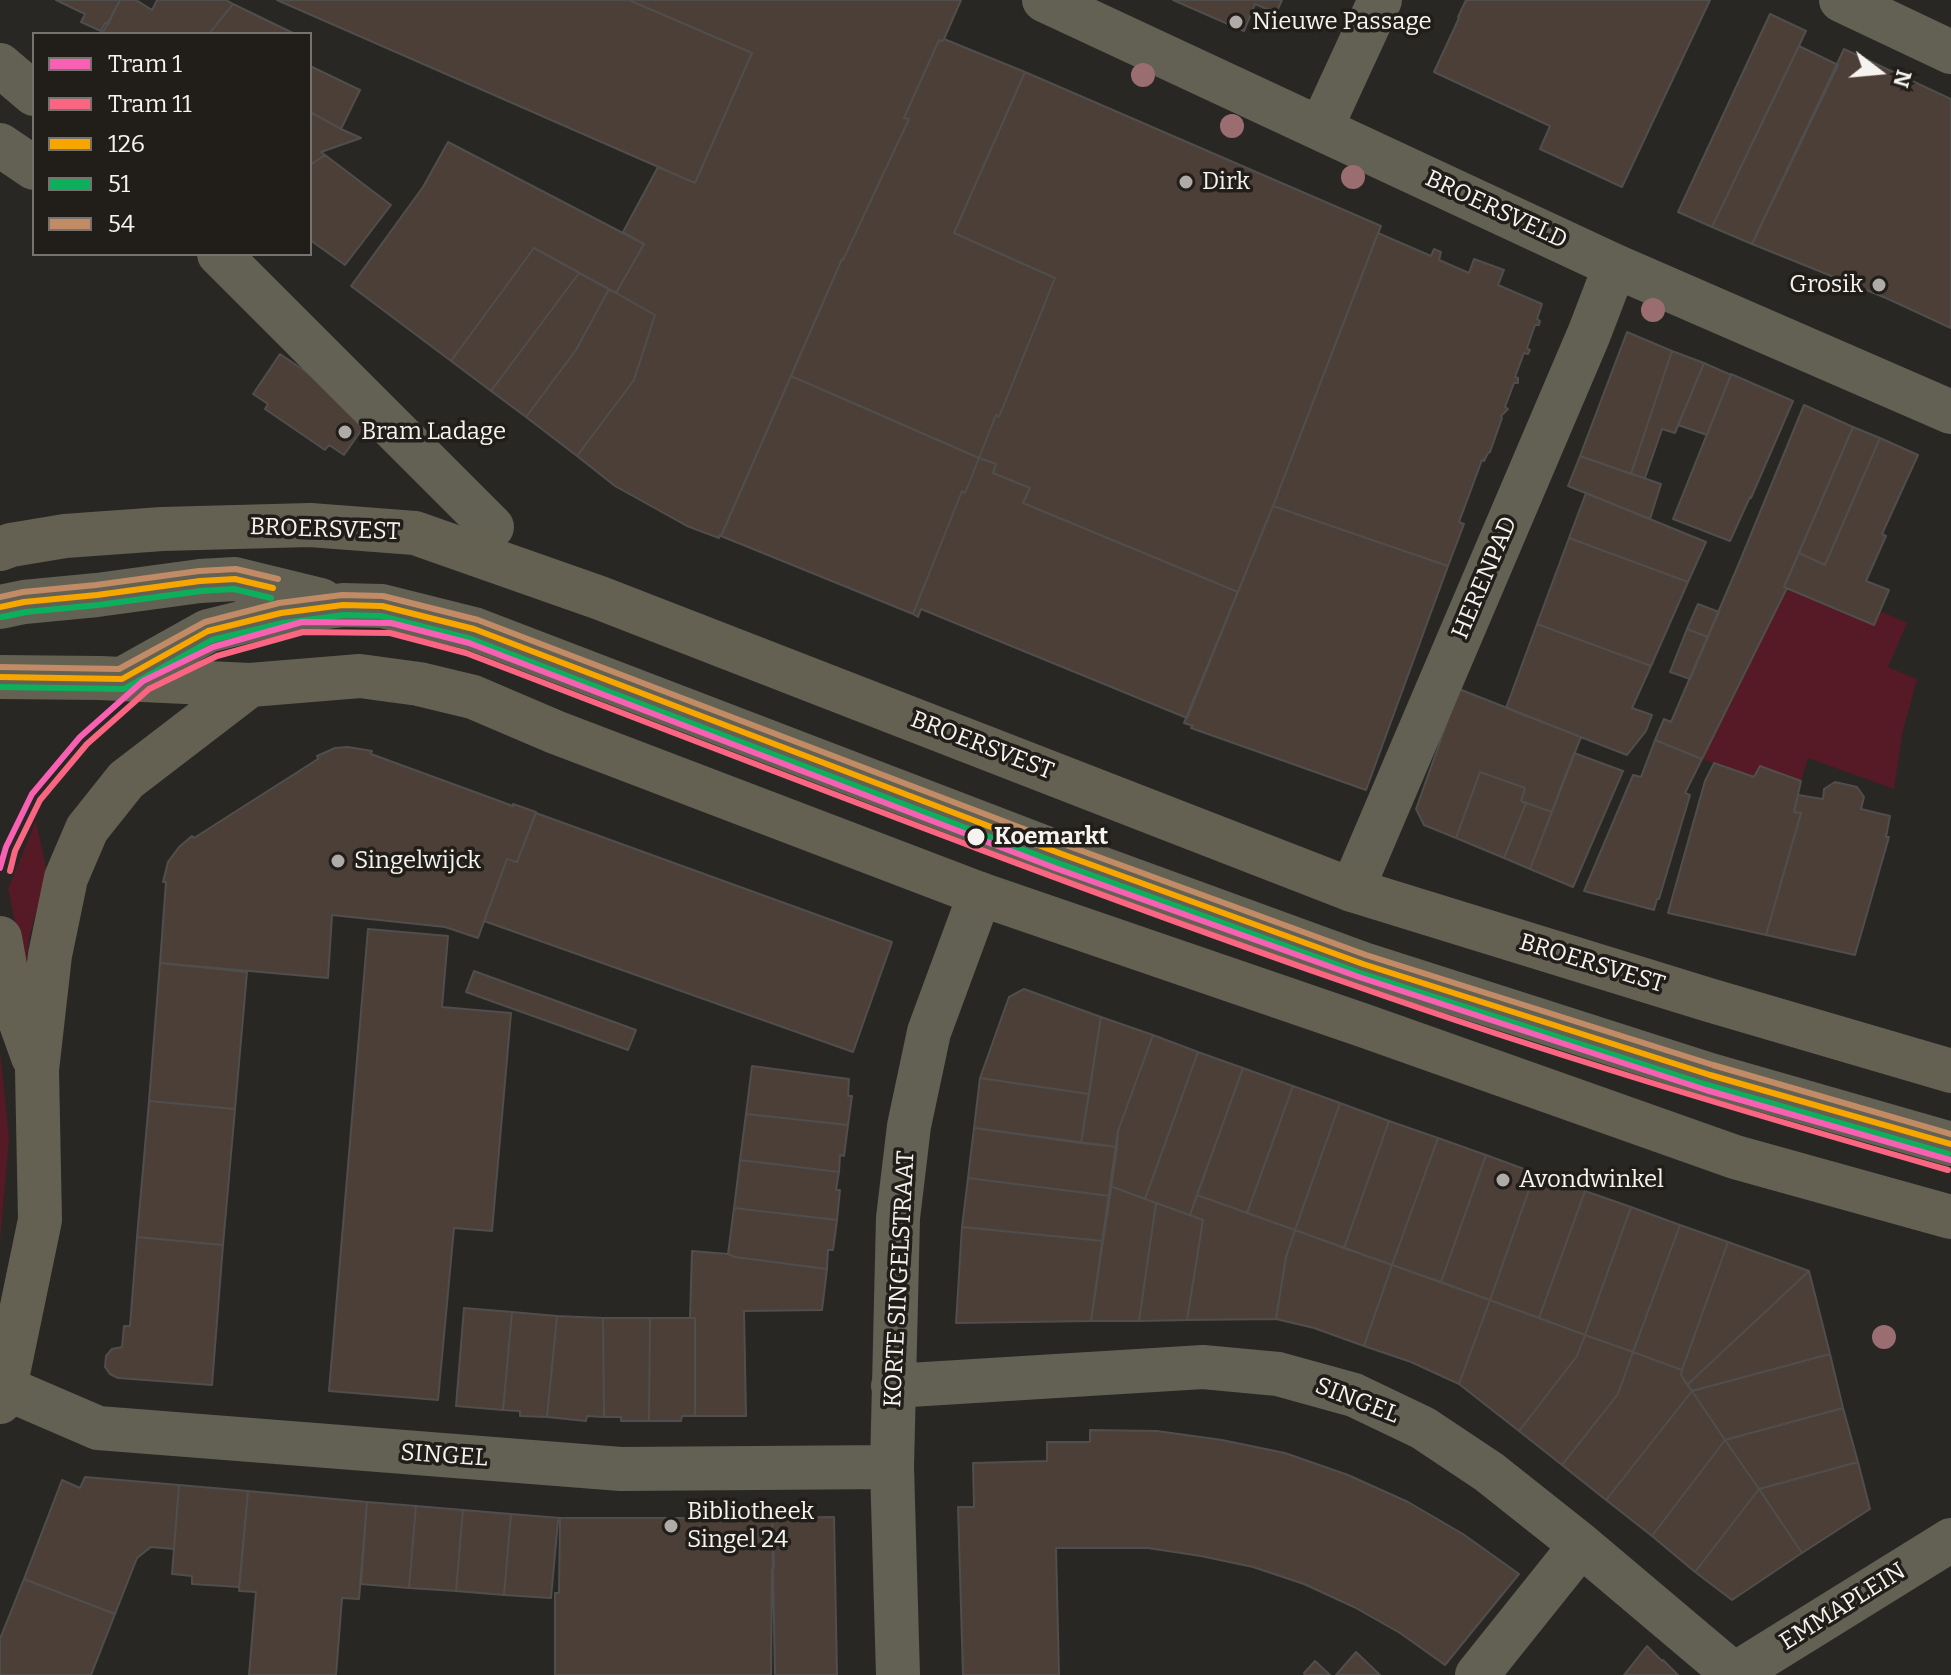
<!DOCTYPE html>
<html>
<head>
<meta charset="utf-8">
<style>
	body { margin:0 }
	#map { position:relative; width:1951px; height:1675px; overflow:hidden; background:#292724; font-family:Bitter,serif }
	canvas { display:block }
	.legend { position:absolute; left:32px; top:32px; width:280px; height:224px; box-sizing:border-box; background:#211d19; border:2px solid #76726f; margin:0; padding:10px 14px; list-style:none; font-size:24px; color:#f5f2ef }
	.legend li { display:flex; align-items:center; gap:16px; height:40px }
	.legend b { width:40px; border:2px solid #76726f }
	.north { position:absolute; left:1839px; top:32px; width:80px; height:80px; -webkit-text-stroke:6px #211d19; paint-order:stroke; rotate:106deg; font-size:22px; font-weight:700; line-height:32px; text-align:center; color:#f5f2ef }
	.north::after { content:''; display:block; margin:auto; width:28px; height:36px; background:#f5f2ef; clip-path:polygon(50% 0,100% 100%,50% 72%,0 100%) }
</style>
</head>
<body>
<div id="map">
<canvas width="1951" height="1675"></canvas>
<ul class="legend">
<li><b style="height:10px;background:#f860b3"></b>Tram 1</li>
<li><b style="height:10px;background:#fa6682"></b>Tram 11</li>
<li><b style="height:10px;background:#f7a600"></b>126</li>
<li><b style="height:10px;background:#0daf5c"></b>51</li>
<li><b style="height:10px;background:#c18c65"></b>54</li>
</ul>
<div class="north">N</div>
</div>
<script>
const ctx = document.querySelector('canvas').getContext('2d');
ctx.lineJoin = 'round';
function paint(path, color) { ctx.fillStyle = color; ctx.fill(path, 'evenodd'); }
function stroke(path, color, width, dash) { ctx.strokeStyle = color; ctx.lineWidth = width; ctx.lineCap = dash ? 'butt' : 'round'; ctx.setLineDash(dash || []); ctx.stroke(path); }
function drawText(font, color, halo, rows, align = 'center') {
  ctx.font = font + ' Bitter,serif'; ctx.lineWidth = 7; ctx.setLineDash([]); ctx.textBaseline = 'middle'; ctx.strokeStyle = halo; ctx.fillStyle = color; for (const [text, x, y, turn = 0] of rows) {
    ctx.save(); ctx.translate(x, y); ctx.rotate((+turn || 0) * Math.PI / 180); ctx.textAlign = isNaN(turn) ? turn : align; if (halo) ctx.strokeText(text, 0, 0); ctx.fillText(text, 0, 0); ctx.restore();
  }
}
const green = new Path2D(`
	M1787 588 1873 625 1880 611 1907 623 1888 667 1917 679 1902 734 1894 789 1808 758 1801 781 1760 766 1754 777 1702 759Z
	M36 821 47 872 29 938 26 973 8 889Z
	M0 1051 9 1138 0 1241Z`);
const building = new Path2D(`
	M56 0H120L108 24 105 23 101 31 81 22 85 14Z
	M120 0H136L152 10 157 0H226L233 4 209 34H102Z
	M277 0H629L752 53 695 183Z
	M629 0H961L944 39 942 41 939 40 904 118 909 119 843 260 842 259 721 536 720 535 719 538 687 526 615 486 577 456 634 380 655 315 616 293 644 244 623 232 658 167 695 183 752 53Z
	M1173 0H1282L1276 13 1255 4 1244 31Z
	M1466 0H1710L1622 187 1540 149 1550 126 1434 72 1459 18 1458 17Z
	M233 4 295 34H209Z
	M1770 14 1806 31 1712 227 1678 212Z
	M944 39 1025 72 954 233 1055 278 999 417 996 415 979 458 791 376 842 259 843 260 909 119 904 118 939 40 942 41Z
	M1799 46 1838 65 1752 244 1712 227Z
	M1844 49 1951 99V328L1886 298 1752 244Z
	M310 66 360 90 341 129 312 113 310 114Z
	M1025 72 1381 226 1273 506 1238 592 1023 503 1030 488 993 473 996 464 979 458 996 415 999 417 1055 278 954 233Z
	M312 113 341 129 361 138 321 152 325 155 310 165V114Z
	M448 142 644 244 616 293 534 248 451 361 351 286 423 187Z
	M325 155 391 205 345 265 310 240V165Z
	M1378 233 1431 256 1434 249 1441 252 1439 260 1469 273 1474 259 1504 270 1498 285 1542 304 1537 319 1540 321 1539 325H1535L1527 348 1530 350 1528 354 1524 353 1515 377 1518 378V383H1514L1505 407 1508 409 1501 416 1502 418 1490 452 1488 453 1484 461 1482 460 1459 522 1464 524 1448 566 1273 506Z
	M534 248 579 273 491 391 451 361Z
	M579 273 609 289 576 350 526 417 491 391Z
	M609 289 655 315 634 380 577 456 526 417 576 350Z
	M1627 332 1672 351 1631 474 1580 456Z
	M1672 351 1704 363 1675 433 1662 429 1645 478 1631 474Z
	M280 354 371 416 344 455 329 445 325 450 265 409 268 404 253 394Z
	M1704 363 1731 375 1707 435 1678 425Z
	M1731 374 1793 401 1751 498 1750 497 1730 541 1673 519Z
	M791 376 979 458 965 493 962 491 913 614 721 536Z
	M1804 405 1853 427 1784 587 1787 588 1702 759 1655 740 1664 719 1671 722 1740 561Z
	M1853 427 1880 438 1825 565 1799 553Z
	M1880 438 1918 455 1882 534 1886 536 1866 581 1889 590 1874 625 1784 587 1799 553 1825 565Z
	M1580 456 1661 484 1650 519 1568 486Z
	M979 458 996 464 993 473 1030 488 1023 503 1238 592 1187 718 921 609 918 617 913 614 962 491 965 493Z
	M1586 493 1706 542 1688 582 1569 538Z
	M1273 506 1448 566 1366 790 1191 728 1193 726 1184 723Z
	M1569 538 1688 582 1651 666 1537 624Z
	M1698 604 1719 612 1708 637 1687 629Z
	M1537 624 1651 666 1632 708 1652 715 1646 731 1627 755 1506 708Z
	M1687 629 1708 637 1690 679 1670 672Z
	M1459 689 1581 737 1552 812 1521 801 1525 788 1480 772 1456 838 1424 825 1416 809Z
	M1655 740 1702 759 1685 793 1690 795 1659 899H1657L1654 910 1584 891 1633 775 1641 777Z
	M348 747 372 751 371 754 513 806V804L536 812 517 862 507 859 478 938 445 927 332 915 328 978 160 963 166 882H163L168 862 179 847 192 836 194 838 318 759 317 756 335 748Z
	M1574 753 1623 771 1573 887 1530 869Z
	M1714 763 1754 777 1760 766 1801 781 1794 812 1801 813 1766 935 1668 913 1705 781Z
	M1480 772 1525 788 1521 801 1526 803 1504 858 1456 838Z
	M1835 782 1857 787 1864 797 1861 809 1890 816 1886 837H1889L1855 955 1766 935 1801 813 1794 812 1798 795 1823 799 1824 789Z
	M1526 803 1552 812 1530 869 1504 858Z
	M536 813 892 942 853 1052 484 921 507 859 517 862Z
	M368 929 448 936 442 1007 511 1013 492 1231 454 1228 438 1400 329 1391Z
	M160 963 247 972 235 1109 149 1101Z
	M474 971 636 1030 628 1050 466 992Z
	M1024 989 1101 1017 1089 1094 980 1078 1009 997Z
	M1101 1017 1153 1035 1118 1131 1117 1147 1081 1143Z
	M1153 1035 1198 1052 1145 1199 1110 1186 1118 1131Z
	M1198 1052 1243 1068 1190 1215 1145 1199Z
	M752 1066 849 1079 848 1096H852L848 1125 746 1114Z
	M1243 1068 1293 1086 1247 1213 1197 1195Z
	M980 1078 1089 1094 1081 1143 974 1128Z
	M1293 1086 1340 1103 1295 1230 1247 1213Z
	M149 1101 235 1109 223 1245 137 1237Z
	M1340 1103 1389 1121 1344 1248 1295 1230Z
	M746 1114 848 1125 844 1156 840 1155 839 1172 740 1160Z
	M1389 1121 1438 1138 1392 1265 1344 1248Z
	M974 1128 1117 1147 1110 1196 968 1178Z
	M1438 1138 1486 1155 1441 1282 1392 1265Z
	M1486 1155 1535 1173 1490 1300 1441 1282Z
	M740 1160 839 1172 836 1190H840L837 1220 734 1208Z
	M1535 1173 1585 1191 1539 1318 1490 1300Z
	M968 1178 1110 1196 1103 1241 962 1227Z
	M1110 1186 1156 1203 1139 1321H1091Z
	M1585 1191 1631 1207 1585 1335 1539 1318Z
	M1197 1195 1295 1230 1286 1257 1276 1319 1187 1320 1203 1220 1190 1215Z
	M1156 1203 1203 1220 1187 1320 1139 1321Z
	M1631 1207 1680 1225 1633 1352 1585 1335Z
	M734 1208 837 1220 833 1250H828L827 1269 735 1257 728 1254Z
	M1680 1225 1728 1242 1682 1370 1633 1352Z
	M962 1227 1103 1241 1091 1321 956 1323Z
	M1295 1230 1392 1265 1364 1346 1314 1328 1276 1319 1286 1257Z
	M137 1237 223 1245 212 1385 118 1378 110 1374 105 1367 106 1356 112 1349 122 1347 124 1326H130Z
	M1728 1242 1809 1271 1687 1385 1681 1375 1682 1370Z
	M692 1251 728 1254 735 1257 827 1269 822 1310 744 1311 746 1416H695V1318H690Z
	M1392 1265 1490 1300 1459 1384 1411 1362 1364 1346Z
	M1809 1271 1830 1354 1692 1391 1687 1385Z
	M1490 1300 1585 1335 1577 1356 1519 1431 1459 1384Z
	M464 1308 512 1312 503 1410 456 1406Z
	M512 1312 557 1316 547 1417 520 1416V1411L503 1410Z
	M557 1316 603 1318 604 1417 587 1416 586 1421 547 1417Z
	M603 1318H650L649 1421H621V1417H604Z
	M650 1318H695V1416H682L681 1421H649Z
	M1585 1335 1633 1352 1618 1394 1562 1465 1519 1431 1577 1356Z
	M1633 1352 1682 1370 1681 1375 1692 1391 1606 1500 1562 1465 1618 1394Z
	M1830 1354 1843 1408 1725 1440 1692 1391Z
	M1692 1391 1725 1440 1652 1536 1606 1500Z
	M1843 1408 1858 1462 1759 1489 1725 1440Z
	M1090 1430 1157 1431 1222 1440 1285 1453 1348 1475 1408 1502 1463 1534 1519 1574 1445 1665 1400 1633 1354 1607 1304 1584 1253 1567 1201 1556 1148 1548H1056L1059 1675H963L958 1507H974L973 1463 1047 1461V1442H1090Z
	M1725 1440 1759 1489 1695 1572 1652 1536Z
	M1858 1462 1870 1509 1802 1553 1759 1489Z
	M85 1477 179 1485 174 1549 151 1547 137 1558 115 1614 24 1579 62 1480 80 1488Z
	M179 1485 248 1491 239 1587 192 1584V1576L172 1574Z
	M1759 1489 1802 1553 1732 1600 1695 1572Z
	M248 1491 367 1502 359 1599 342 1598 336 1675H249L256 1592 239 1591Z
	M367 1502 416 1506 409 1588 361 1584Z
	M416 1506 463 1510 456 1591 409 1588Z
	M463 1510 511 1514 504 1595 456 1591Z
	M511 1514 560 1518V1520L558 1521 551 1598 504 1595Z
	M834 1517 837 1675H775L772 1518Z
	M560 1518H772L774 1568H772L771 1675H555V1593H559Z
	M24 1579 115 1614 91 1675H0V1639Z
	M1647 1646 1662 1661 1663 1660 1678 1675H1624Z
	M1356 1652 1380 1675H1336Z
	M1315 1661 1330 1675H1305L1304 1673Z`);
const minor = new Path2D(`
	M1044 0 1615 266 1951 412
	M1841 0 1951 52
	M0 65 34 94
	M1321 128 1380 0
	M0 145 34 168
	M219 254 492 527
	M0 607 24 602 97 595 200 581 235 579 321 600
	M122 679 208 631 281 613 343 605 382 606 474 629 1059 853 1363 964 1710 1075 1951 1144
	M1352 890 1589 334 1615 266
	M893 1386 1203 1367 1278 1374 1354 1395 1423 1428 1489 1472 1581 1545 1735 1675
	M5 1388 98 1428 621 1469 892 1467
	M1735 1674 1951 1540
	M898 1675 892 1467 898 1218 909 1126 929 1032 980 894
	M1477 1675 1581 1545`);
const major = new Path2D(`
	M0 549 11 545 65 536 162 529 310 525 415 533 600 598 1352 890 1709 1000 1951 1071
	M0 677 100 678 250 685 360 676 419 684 473 697 555 732 980 894 1365 1026 1735 1157 1951 1217
	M0 938 10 993 33 1057
	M0 1402 5 1388 40 1220 37 1070 50 955 66 878 87 829 126 780 250 685`);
const bus1 = new Path2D(`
	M0 607 24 602 97 595 200 581 235 579 273 588
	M0 677 122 679 208 631 281 613 343 605 382 606 474 629 1059 853 1363 964 1710 1075 1951 1144`);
const bus2 = new Path2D(`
	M2 617 26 612 98 605 201 591 234 589 271 598
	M0 687 124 689 212 640 283 623 344 615 381 616 471 639 1055 862 1360 973 1707 1085 1948 1154`);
const bus3 = new Path2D(`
	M0 597 23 592 96 585 199 571 236 569 278 579
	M0 667 119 669 205 622 279 603 342 595 383 596 478 620 1063 844 1366 955 1713 1065 1951 1134`);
const tram1 = new Path2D(`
	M0 868 6 847 32 794 80 737 143 681 213 647 302 622 391 623 469 643 1055 868 1359 977 1706 1090 1951 1160`);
const tram2 = new Path2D(`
	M10 871 15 851 40 800 87 744 149 689 217 656 303 632 390 633 466 653C761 766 1055 881 1353 985 1549 1054 1748 1113 1948 1170`);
const trees = [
	[1143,75],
	[1232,126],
	[1353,177],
	[1653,310],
	[1884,1337]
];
const markers = [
	[1236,22,8,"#aeaba8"],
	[1186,182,8,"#aeaba8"],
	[1879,285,8,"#aeaba8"],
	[345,432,8,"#aeaba8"],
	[976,837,10,"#f5f2ef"],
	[338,861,8,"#aeaba8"],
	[1503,1180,8,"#aeaba8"],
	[671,1526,8,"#aeaba8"]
];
const poiNames = [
	["Nieuwe Passage",1252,22],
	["Dirk",1202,182],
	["Grosik",1863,285,"right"],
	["Bram Ladage",361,432],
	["Singelwijck",354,861],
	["Avondwinkel",1519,1180],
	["Bibliotheek",687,1512],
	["Singel 24",687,1540]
];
const streetNames = [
	["BROERSVELD",1496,210,25],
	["BROERSVEST",325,530,2],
	["HERENPAD",1485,578,-67],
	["BROERSVEST",982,746,21],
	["BROERSVEST",1592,964,17],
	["KORTE SINGELSTRAAT",900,1279,-87],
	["SINGEL",1357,1401,21],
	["SINGEL",444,1456,4],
	["EMMAPLEIN",1843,1607,-32]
];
const stopNames = [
	["Koemarkt",994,837]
];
paint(green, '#561926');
paint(building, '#4c3f38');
stroke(building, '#504e4c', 2);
stroke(minor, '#636154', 44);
stroke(major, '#646153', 44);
stroke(bus1, '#f7a600', 6);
stroke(bus2, '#0daf5c', 6);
stroke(bus3, '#c18c65', 6);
stroke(tram1, '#f860b3', 6);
stroke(tram2, '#fa6682', 6);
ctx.fillStyle = '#9a6d71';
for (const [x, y] of trees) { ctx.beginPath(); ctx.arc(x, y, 12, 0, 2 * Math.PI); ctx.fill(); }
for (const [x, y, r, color] of markers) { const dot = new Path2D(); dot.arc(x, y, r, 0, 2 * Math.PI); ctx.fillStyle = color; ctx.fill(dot); stroke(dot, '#211d19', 3); }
drawText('24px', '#f5f2ef', '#211d19', poiNames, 'left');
drawText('24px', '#f5f2ef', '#211d19', streetNames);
drawText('bold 24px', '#f5f2ef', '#211d19', stopNames, 'left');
</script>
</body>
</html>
